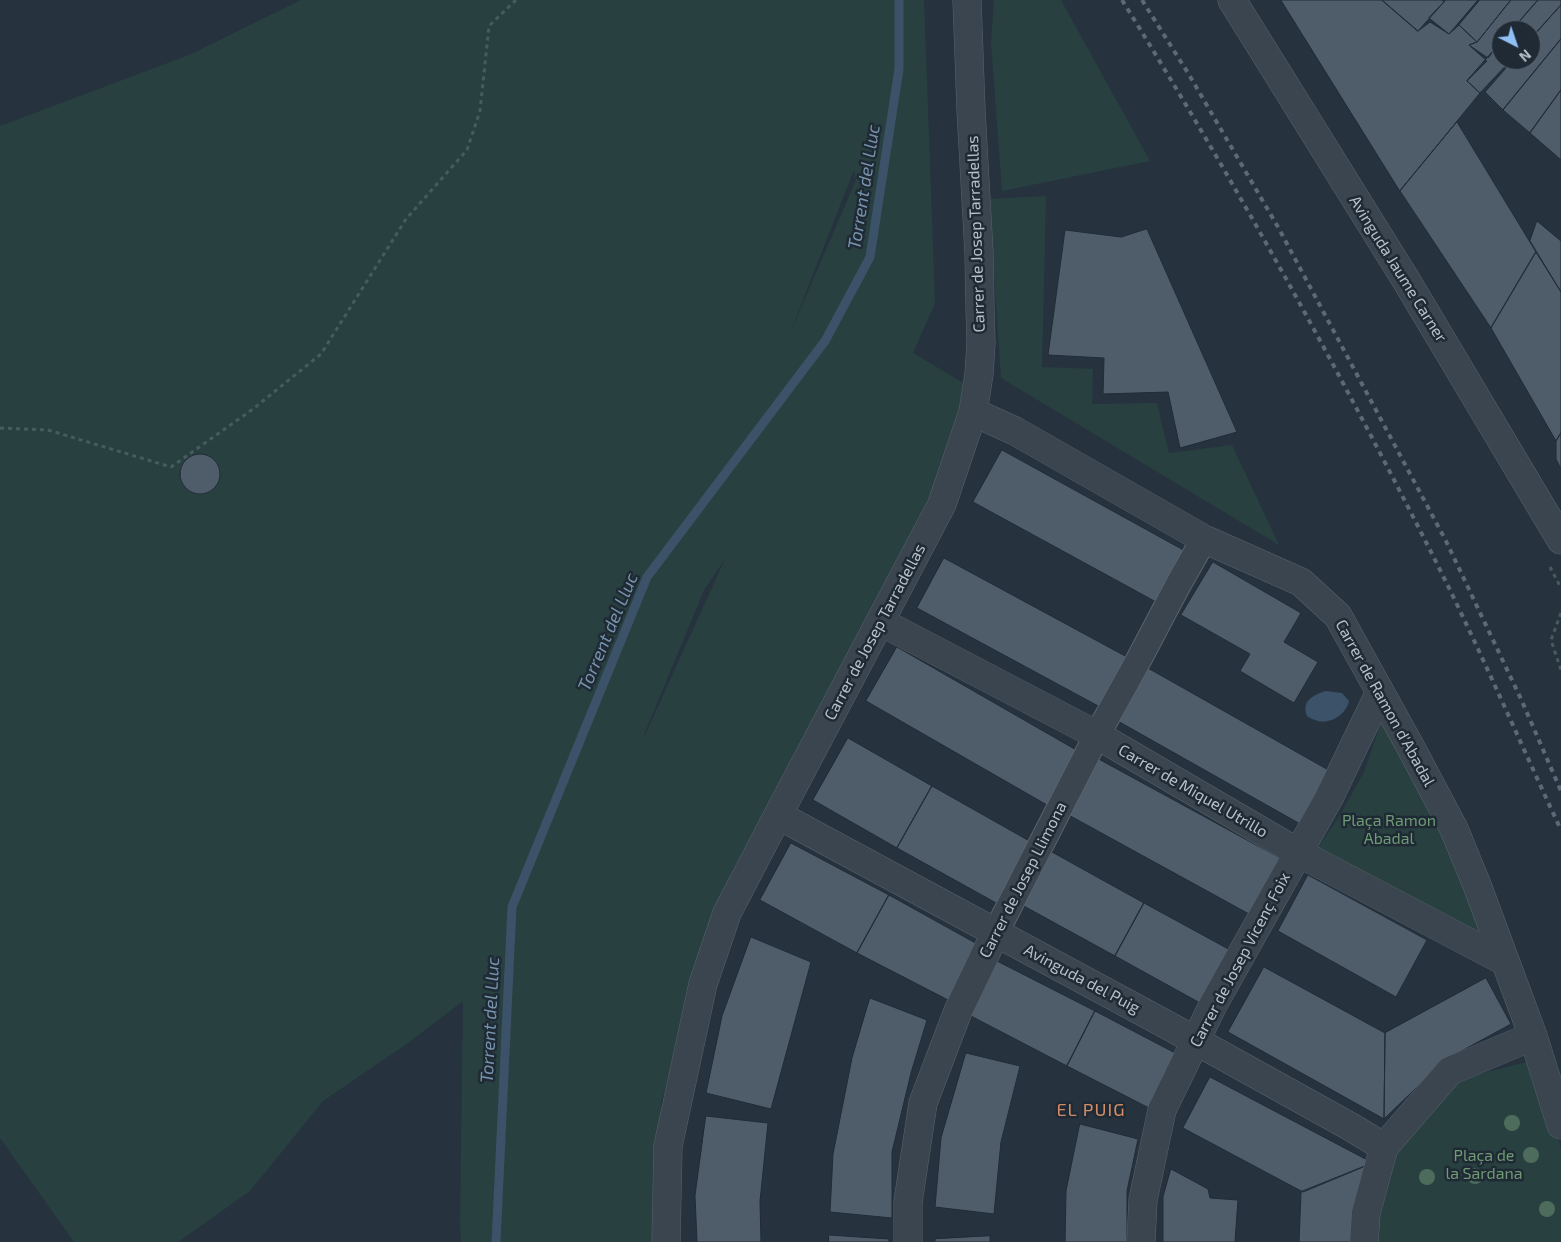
<!DOCTYPE html>
<html>
<head>
<meta charset="utf-8">
<style>
	body { margin:0 }
	#map { position:relative; width:1561px; height:1242px; overflow:hidden; background:#26333f; font-family:"Exo 2",sans-serif }
	canvas { display:block }
	.north { position:absolute; left:1491px; top:20px; width:50px; height:50px; box-sizing:border-box; background:#1f2a35; border:1px solid #5b6671; border-radius:50%; rotate:139deg; font-size:14px; font-weight:700; line-height:20px; text-align:center; color:#b6c0ca }
	.north::after { content:''; display:block; margin:auto; width:18px; height:22px; background:#90c0f6; clip-path:polygon(50% 0,100% 100%,50% 72%,0 100%) }
</style>
</head>
<body>
<div id="map">
<canvas width="1561" height="1242"></canvas>
<div class="north">N</div>
</div>
<script>
const ctx = document.querySelector('canvas').getContext('2d');
ctx.lineJoin = 'round';
function paint(path, color) { ctx.fillStyle = color; ctx.fill(path, 'evenodd'); }
function stroke(path, color, width, dash) { ctx.strokeStyle = color; ctx.lineWidth = width; ctx.lineCap = dash ? 'butt' : 'round'; ctx.setLineDash(dash || []); ctx.stroke(path); }
function drawText(font, color, halo, rows, align = 'center') {
  ctx.font = font + ' "Exo 2",sans-serif'; ctx.lineWidth = 5; ctx.setLineDash([]); ctx.textBaseline = 'middle'; ctx.strokeStyle = halo; ctx.fillStyle = color; for (const [text, x, y, turn = 0] of rows) {
    ctx.save(); ctx.translate(x, y); ctx.rotate((+turn || 0) * Math.PI / 180); ctx.textAlign = isNaN(turn) ? turn : align; if (halo) ctx.strokeText(text, 0, 0); ctx.fillText(text, 0, 0); ctx.restore();
  }
}
const green = new Path2D(`
	M301 0H924L935 303 913 353 967 385 931 494 730 875 661 1103 653 1242H461L460 1224 463 1001 408 1043 323 1101 250 1191 178 1242H74L0 1138V126L189 55ZM854 170 856 180 790 333ZM725 559 645 735H644L704 590Z
	M994 0H1061L1150 161 1002 191 991 43Z
	M1046 196 1042 367 1093 369 1092 404 1157 403 1169 453 1232 445 1279 545 1001 378 989 199Z
	M1382 720 1440 818 1481 935 1317 850 1340 815 1364 772Z
	M1535 1060 1561 1148V1242H1372L1398 1145 1459 1079Z`);
const water = new Path2D(`
	M1326 691 1342 693 1349 701C1346 714 1332 724 1318 721 1314 720 1310 718 1307 716 1301 701 1313 695 1326 691Z`);
const stream = new Path2D(`
	M496 1242 512 907 647 577 825 341 870 257 899 69V0`);
const building = new Path2D(`
	M1281 0H1382L1418 31 1430 22 1449 34 1459 25 1477 42 1469 45 1487 61 1467 81 1480 93 1400 191Z
	M1382 0H1442L1444 2 1418 31Z
	M1446 0H1478L1449 34 1429 18Z
	M1480 0H1511L1477 42 1459 25Z
	M1511 0H1538L1512 30H1501V42L1488 58 1469 45 1477 42Z
	M1538 0H1561V5L1531 38V30H1512Z
	M1561 5V39L1503 110 1485 92 1513 60H1531V39Z
	M1561 39V90L1530 133 1503 110Z
	M1501 42V60H1511L1480 93 1467 81Z
	M1561 90V160L1530 133Z
	M1457 122 1536 252 1491 328 1400 191Z
	M1537 221 1561 241V292L1530 241Z
	M1147 229 1237 432 1180 448 1168 392 1103 394 1104 358 1048 355 1065 230 1121 237Z
	M1536 252 1561 292V433L1556 441 1491 328Z
	M1561 433V469L1556 459V441Z
	M1002 450 1187 552 1158 603 973 502Z
	M180 474a20 20 0 1 1 40 0a20 20 0 1 1-40 0Z
	M944 558 1127 657 1100 707 917 608Z
	M1213 562 1301 613 1284 642 1318 662 1294 703 1240 671 1250 654 1181 615Z
	M897 647 1078 751 1047 805 866 701Z
	M1146 667 1332 772 1302 825 1116 720Z
	M848 738 932 786 897 848 813 800Z
	M1095 757 1280 858 1249 914 1065 813Z
	M932 786 1033 843 998 904 897 848Z
	M791 843 889 895 857 953 760 900Z
	M1052 852 1144 903 1115 956 1022 905Z
	M1308 875 1427 940 1396 997 1278 931Z
	M889 895 979 945 950 1001 857 953Z
	M1144 903 1232 951 1202 1004 1115 956Z
	M751 937 811 962 771 1109 706 1093 722 1016Z
	M997 961 1095 1011 1067 1066 969 1015Z
	M1264 967 1385 1033 1384 1119 1228 1032Z
	M1486 978 1511 1024 1445 1060 1384 1119 1385 1033Z
	M870 998 927 1020 911 1073 892 1152V1218L830 1212 833 1154 852 1058Z
	M1095 1011 1179 1055 1151 1109 1067 1066Z
	M966 1053 1020 1066 1001 1142 994 1214 935 1207 941 1138Z
	M1210 1077 1373 1163 1303 1192 1183 1128Z
	M706 1116 768 1123 760 1201 761 1242H697L695 1196Z
	M1080 1124 1138 1139 1127 1191V1242H1065L1066 1191Z
	M1373 1163 1356 1242H1299L1301 1192Z
	M1171 1169 1208 1189 1210 1198 1238 1200 1235 1242H1163V1197Z
	M829 1235 889 1239V1242H829Z
	M990 1236V1242H935V1239Z`);
const path = new Path2D(`
	M0 428 48 430 171 467 253 409 321 354 406 219 467 150 480 111 489 26 516 0
	M1550 567 1561 588
	M1561 613 1551 640 1561 670`);
const pedestrian = new Path2D(`
	M996 932 1097 735 1138 661 1178 585 1204 539`);
const minor = new Path2D(`
	M973 412 1015 431 1204 539 1301 582 1338 616 1410 746 1454 829 1477 885 1533 1036 1561 1125
	M881 622 1097 735 1299 853 1504 961
	M778 815 1169 1026 1351 1127 1384 1147
	M666 1242 668 1146 703 984 727 913 778 815 942 504 973 412 979 374 981 343 980 307 979 253 971 110 967 0
	M908 1242V1202L923 1103 958 1011 996 932
	M1141 1242 1143 1200 1162 1110 1213 1005 1329 798 1380 692
	M1364 1242 1366 1213 1384 1147 1450 1071 1533 1036`);
const tertiary = new Path2D(`
	M1232 0 1406 280 1561 540`);
const rail = new Path2D(`
	M1122 0C1233 178 1334 361 1429 548 1476 640 1517 736 1561 830
	M1142 0 1188 73 1278 227 1446 541 1521 699 1561 791`);
const trees = [
	[1512,1123],
	[1531,1155],
	[1475,1176],
	[1427,1177],
	[1547,1209]
];
const streetNames = [
	["Carrer de Josep Tarradellas",976,234,-92],
	["Avinguda Jaume Carner",1398,269,58],
	["Carrer de Josep Tarradellas",875,632,-62],
	["Carrer de Ramon d'Abadal",1385,703,61],
	["Carrer de Miquel Utrillo",1193,791,30],
	["Carrer de Josep Llimona",1023,880,-63],
	["Carrer de Josep Vicenç Foix",1240,960,-62],
	["Avinguda del Puig",1082,979,28]
];
const parkNames = [
	["Plaça Ramon",1389,821],
	["Abadal",1389,839],
	["Plaça de",1484,1156],
	["la Sardana",1484,1174]
];
const waterNames = [
	["Torrent del Lluc",864,187,-81],
	["Torrent del Lluc",608,632,-67],
	["Torrent del Lluc",490,1020,-87]
];
const neighbourhoodNames = [
	["EL PUIG",1091,1110]
];
paint(green, '#284040');
paint(water, '#3c5268');
stroke(stream, '#3c5268', 9);
paint(building, '#4f5c6a');
stroke(building, '#212c37', 1);
stroke(pedestrian, '#58636d', 27);
stroke(minor, '#58636d', 29);
stroke(tertiary, '#58636d', 29);
stroke(path, '#465c5d', 3, [4, 4]);
stroke(pedestrian, '#3a454f', 25);
stroke(minor, '#3a454f', 28);
stroke(tertiary, '#3a454f', 28);
stroke(rail, '#5c6976', 4, [5, 5]);
ctx.fillStyle = '#4e6c5c';
for (const [x, y] of trees) { ctx.beginPath(); ctx.arc(x, y, 8, 0, 2 * Math.PI); ctx.fill(); }
drawText('16px', '#b6c0ca', '#1f2a35', streetNames);
drawText('16px', '#6e9a74', '#1f2a35', parkNames);
drawText('italic 18px', '#7793ac', '#1f2a35', waterNames);
ctx.letterSpacing = '1px';
drawText('18px', '#d38e68', '#1f2a35', neighbourhoodNames);
ctx.letterSpacing = '0px';
</script>
</body>
</html>
